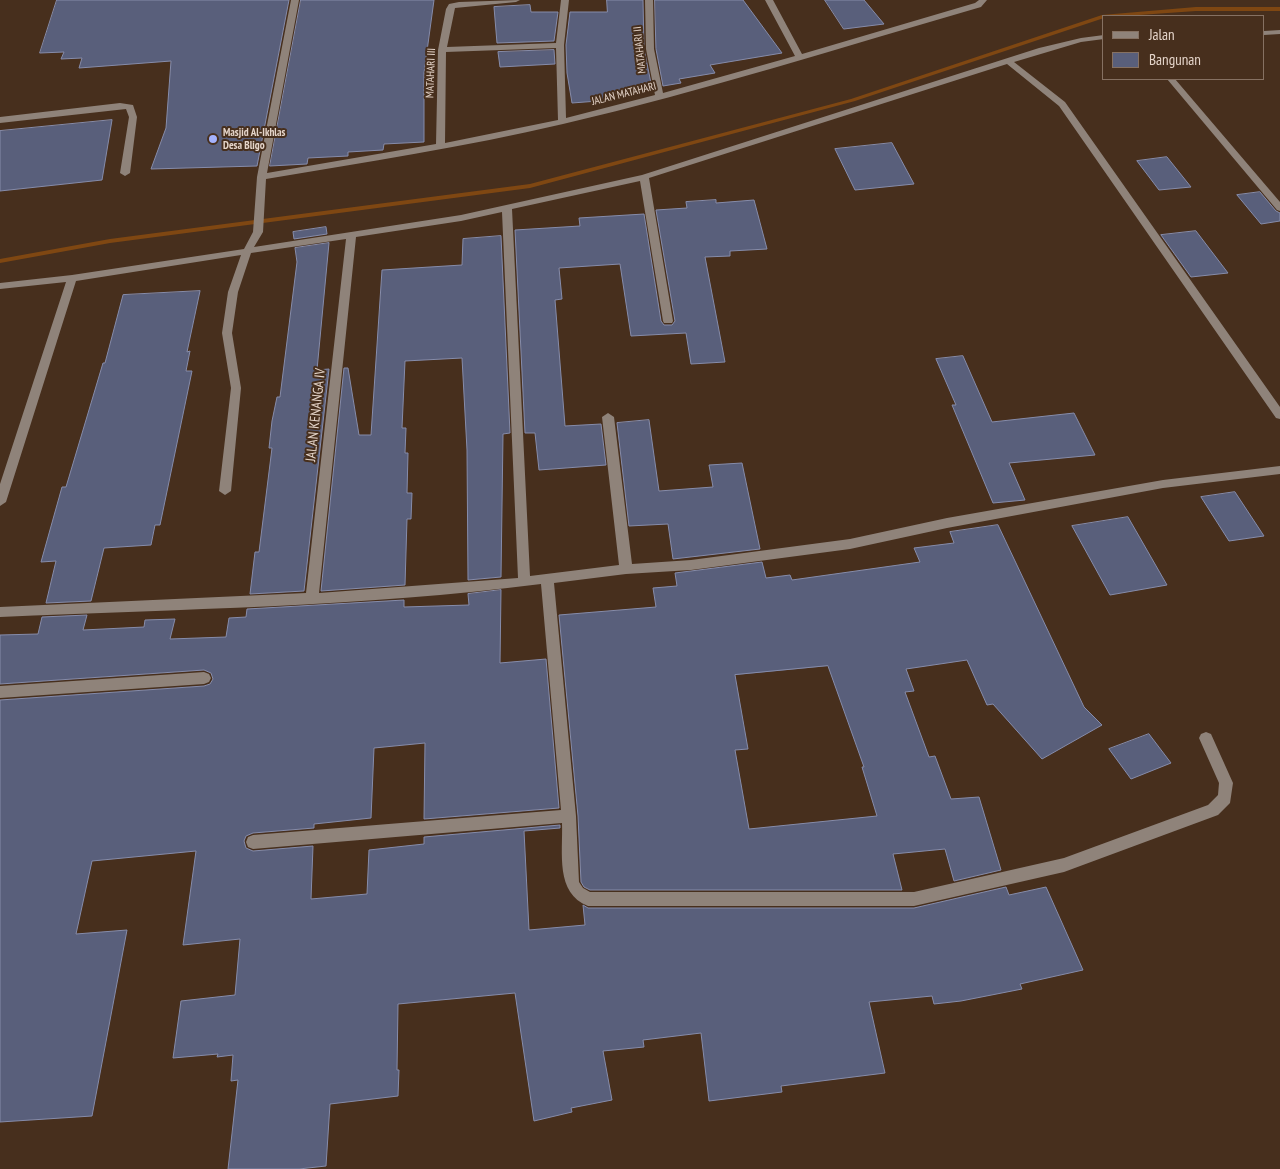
<!DOCTYPE html>
<html>
<head>
<meta charset="utf-8">
<style>
	body { margin:0 }
	#map { position:relative; width:1280px; height:1169px; overflow:hidden; background:#472f1d; font-family:"PT Sans Narrow",sans-serif }
	canvas { display:block }
	.legend { position:absolute; left:1102px; top:15px; width:162px; height:65px; box-sizing:border-box; background:#472f1d; border:1px solid #867162; margin:0; padding:6px 9px; list-style:none; font-size:15px; color:#e5d5ca }
	.legend li { display:flex; align-items:center; gap:10px; height:25px }
	.legend b { width:25px; border:1px solid #867162 }
</style>
</head>
<body>
<div id="map">
<canvas width="1280" height="1169"></canvas>
<ul class="legend">
<li><b style="height:6px;background:#8f837a"></b>Jalan</li>
<li><b style="height:14px;background:#595f7b"></b>Bangunan</li>
</ul>
</div>
<script>
const ctx = document.querySelector('canvas').getContext('2d');
ctx.lineJoin = 'round';
function paint(path, color) { ctx.fillStyle = color; ctx.fill(path, 'evenodd'); }
function stroke(path, color, width, dash) { ctx.strokeStyle = color; ctx.lineWidth = width; ctx.lineCap = dash ? 'butt' : 'round'; ctx.setLineDash(dash || []); ctx.stroke(path); }
function drawText(font, color, halo, rows, align = 'center') {
  ctx.font = font + ' "PT Sans Narrow",sans-serif'; ctx.lineWidth = 4; ctx.setLineDash([]); ctx.textBaseline = 'middle'; ctx.strokeStyle = halo; ctx.fillStyle = color; for (const [text, x, y, turn = 0] of rows) {
    ctx.save(); ctx.translate(x, y); ctx.rotate((+turn || 0) * Math.PI / 180); ctx.textAlign = isNaN(turn) ? turn : align; if (halo) ctx.strokeText(text, 0, 0); ctx.fillText(text, 0, 0); ctx.restore();
  }
}
const stream = new Path2D(`
	M1196 7H1280V11H1196L1125 16H1104V18L855 101 530 188 110 243 0 263V259L110 239 530 184 851 99 1102 15Z`);
const building = new Path2D(`
	M57 0H289L257 166 151 169 166 128 171 61 79 68 82 58 61 59 64 52 40 53Z
	M301 0H434L424 73V142L384 144 383 150 348 152V156L308 158 307 164 270 166Z
	M607 0H643L644 49 652 88 645 89 646 91 610 94 611 100 572 103 567 73 566 45 570 12H607Z
	M655 0H743L782 53 710 65 715 73 679 79 681 83 663 86 656 49Z
	M825 0H864L884 24 844 29Z
	M530 5 531 12H558L554 41 497 43 494 7Z
	M554 50 555 64 500 67 498 52Z
	M112 120 102 180 0 191V131Z
	M892 143 914 184 855 190 835 149Z
	M1167 157 1191 187 1159 190 1137 161Z
	M1260 192 1276 211 1280 213V221L1261 224 1237 195Z
	M716 200V203L754 200 767 249 730 251V256L705 257 725 362 691 364 686 333 631 336 620 264 559 268 562 299 555 300 565 426 601 424 606 465 539 470 535 433H525L515 230 580 226 579 218 644 214 661 321 664 325H672L675 321 656 210 687 208 686 202Z
	M326 227 327 234 294 239 293 232Z
	M1196 231 1228 273 1191 277 1161 235Z
	M501 236 510 433 503 434 501 577 468 580 467 450 462 358 405 361 402 428H406L405 453H408L407 493H412L411 519H407L405 585 321 591 344 368H348L359 435H371L382 270 462 265 463 239Z
	M329 243 317 370 329 369 304 591 250 594 255 552H259L272 448H269L272 421 277 397H280L297 262 295 248Z
	M200 291 187 352 190 351 186 371H192L160 525H155L151 545 104 548 91 601 46 603 56 561 41 562 62 487H66L103 363H105L123 295Z
	M963 356 992 422 1074 413 1095 455 1009 463 1025 500 993 503 952 405H956L936 359Z
	M649 420 659 491 713 487 709 465 742 463 760 549 673 559 668 524 629 526 617 423Z
	M1235 492 1264 536 1229 541 1201 497Z
	M1128 517 1167 585 1110 595 1072 526Z
	M998 525 1084 707 1102 725 1042 759 993 704 987 705 967 660 906 669 914 691 905 692 929 757 935 756 951 799 979 797 1001 870 954 881 945 849 893 854 902 890H590L584 887 581 882 578 816 559 615 656 607 653 588 677 586 675 573 762 562 766 578 790 575 792 580 920 562 914 548 954 543 950 532ZM828 666 864 767H862L877 816 749 829 735 750 748 749 735 675Z
	M501 590 500 663 546 659 559 808 424 819 425 743 374 748 371 818 314 824V828L253 833 246 836 244 841 246 848 253 851 313 846 311 899 367 894 369 850 424 844V837L560 825V828L524 831 529 930 585 925 583 905 588 908H914L1006 887 1009 895 1046 887 1083 970 1020 984 1022 989 961 1001 934 1004 932 996 869 1002 885 1073 781 1086 782 1092 709 1101 701 1033 643 1040 644 1047 603 1051 612 1100 571 1108 572 1112 534 1121 515 993 398 1004 397 1070H399L398 1096 330 1104 326 1166 299 1169H228L238 1080 231 1081 233 1055 217 1057 218 1054 173 1058 181 1001 235 995 240 939 183 945 196 851 92 861 76 934 127 930 92 1116 0 1122V700L204 686 210 684 213 679 211 673 204 670 0 684V635L38 634 42 617 87 615 83 630 144 627 145 620 175 619 170 639 226 637 229 618 246 617 247 609 404 600V607L469 605 468 594Z
	M1149 734 1171 763 1131 779 1109 749Z`);
const minor = new Path2D(`
	M291 0H299L267 173 436 144 438 50 446 9 449 4 459 2 520 0 516 2 455 8 447 47 556 43 561 0H569L564 45 566 118 655 95 646 49 645 0H653L654 49 663 93 795 56 765 0H773L802 54 975 3 979 0H987L981 7C842 47 704 91 563 124 465 147 366 162 266 179L263 232 254 247 461 215 642 175 1039 48 1081 38 1104 35V39L1081 42 1014 62 1065 102 1280 407V419L1276 418 1059 106 1007 64 649 178 673 321 672 323H664L663 321 640 181 512 209 530 576 619 565 602 417 608 413 614 417 632 564 691 560 850 539 947 518 1163 480 1280 466V474L1163 488 947 528 850 549 691 570 626 574 554 583 576 816 579 882 583 888 590 892H914L1064 858 1208 805 1218 795 1219 783 1199 738 1201 734 1206 732 1211 734 1233 783 1230 803 1218 815 1064 872 914 906H588C555 893 563 853 562 823L253 849 248 847 246 842 248 837 253 835 561 810 541 584C362 607 180 609 0 617V607L306 593 346 239 251 253 238 292 232 333 241 388 231 491 225 495 219 491 231 388 222 333 228 292 241 255 76 281 6 502 0 506V484L66 282 0 289V283L72 275 244 249 253 232 257 177ZM556 48 558 120 445 143 446 52ZM502 212 518 578 319 593 356 237 461 221Z
	M1280 30V34L1264 35V31Z
	M1167 79H1175L1280 202V211L1277 210Z
	M120 103 133 105 137 117 130 173 125 176 120 173 129 117 126 109 0 123V117Z
	M204 672 209 674 211 678 209 682 204 684 0 698V686Z`);
const markers = [
	[213,139,5,"#a4b2fc"]
];
const farStreetnames = [
	["MATAHARI II",640,50,-96],
	["MATAHARI III",431,73,-88],
	["JALAN MATAHARI",624,94,-14]
];
const farPoinames = [
	["Masjid Al-Ikhlas",223,133],
	["Desa Bligo",223,146]
];
const streetNames = [
	["JALAN KENANGA IV",316,415,-84]
];
paint(stream, '#7f4712');
paint(building, '#595f7b');
stroke(building, '#868caa', 1);
paint(minor, '#8f837a');
for (const [x, y, r, color] of markers) { const dot = new Path2D(); dot.arc(x, y, r, 0, 2 * Math.PI); ctx.fillStyle = color; ctx.fill(dot); stroke(dot, '#472f1d', 2); }
drawText('11px', '#e5d5ca', '#472f1d', farStreetnames);
drawText('bold 11px', '#e5d5ca', '#472f1d', farPoinames, 'left');
drawText('14px', '#e5d5ca', '#472f1d', streetNames);
</script>
</body>
</html>
